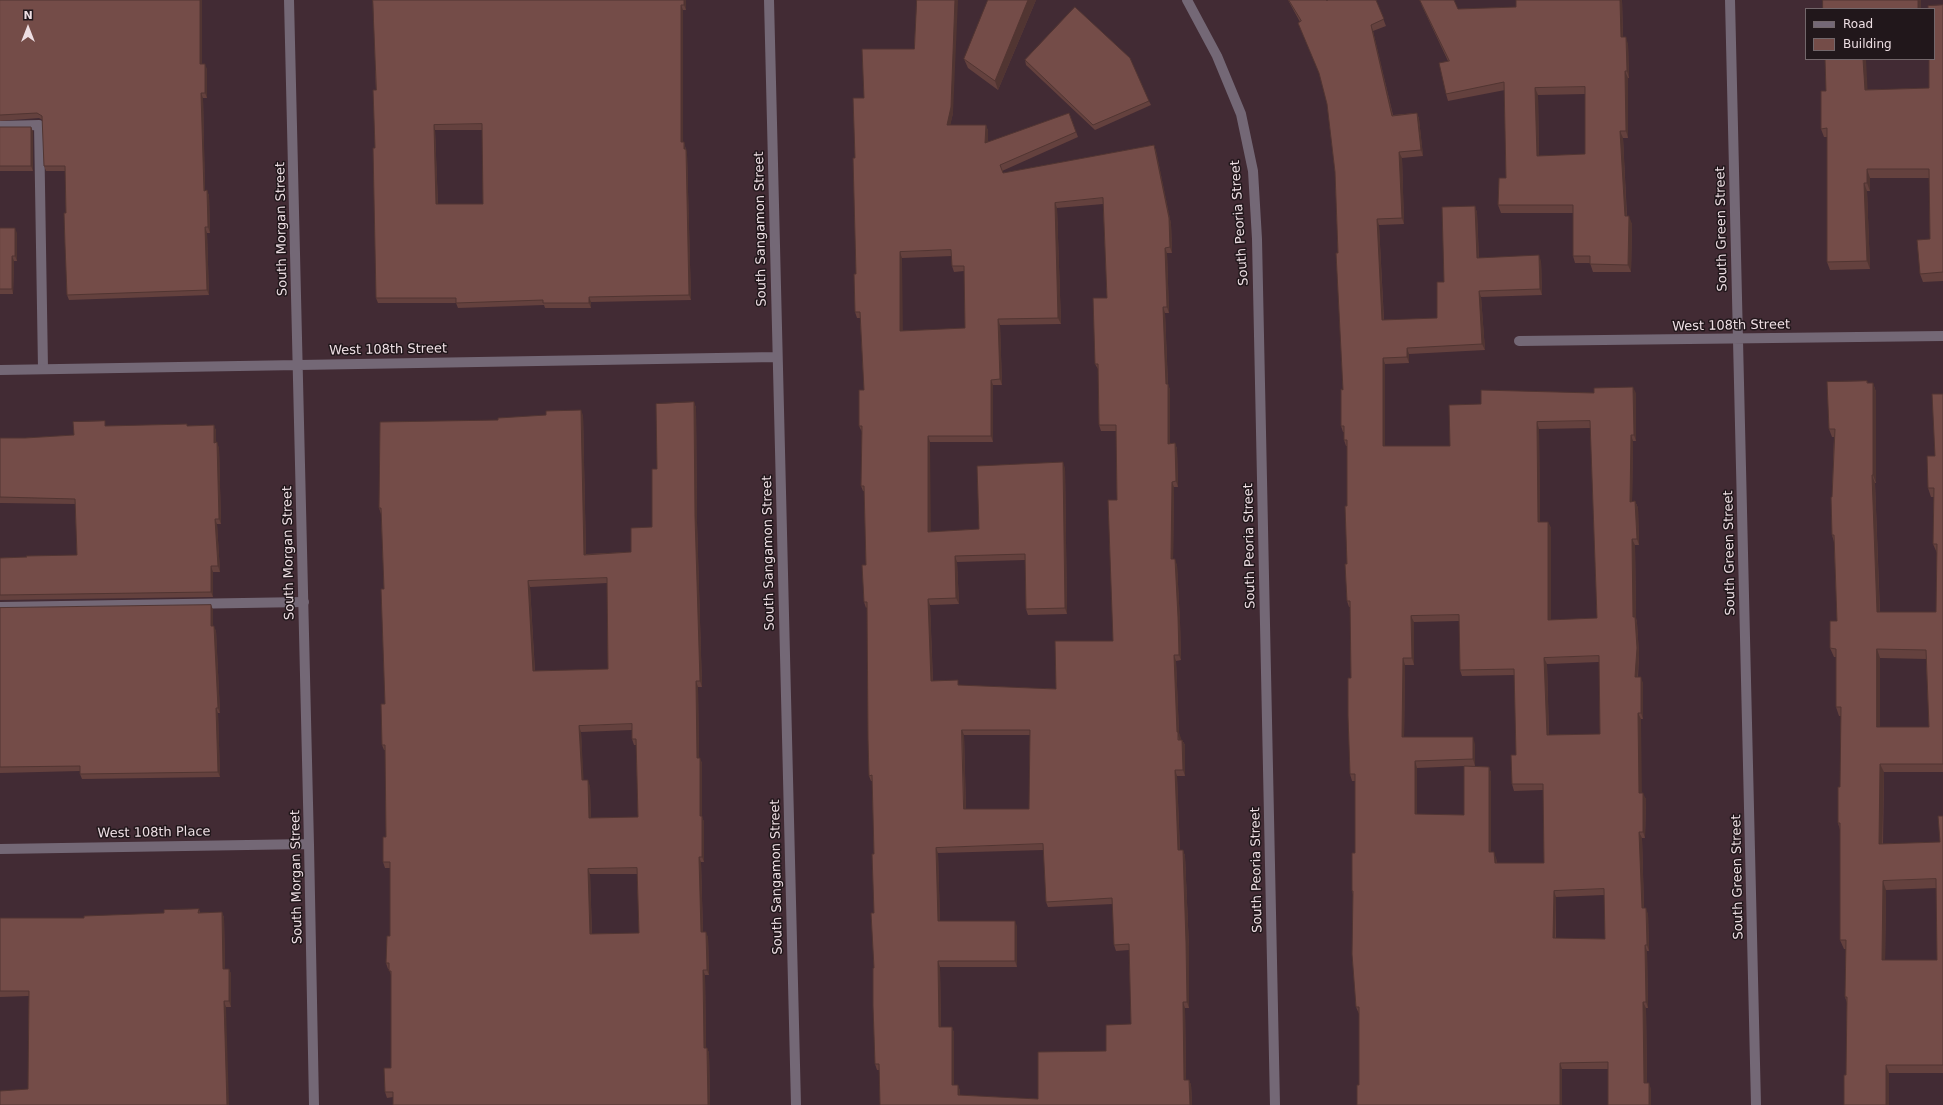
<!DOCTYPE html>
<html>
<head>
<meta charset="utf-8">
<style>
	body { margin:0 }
	#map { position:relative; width:1943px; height:1105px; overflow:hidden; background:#422b34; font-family:"DejaVu Sans",sans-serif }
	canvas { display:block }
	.legend { position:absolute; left:1805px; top:8px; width:130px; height:52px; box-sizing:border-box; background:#21171b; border:1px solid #73676b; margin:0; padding:5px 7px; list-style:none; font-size:12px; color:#eddee3 }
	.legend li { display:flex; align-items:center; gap:8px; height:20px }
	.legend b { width:20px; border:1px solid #73676b }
	.north { position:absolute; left:8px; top:8px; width:40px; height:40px; -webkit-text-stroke:3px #21171b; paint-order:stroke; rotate:0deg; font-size:11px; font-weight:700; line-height:16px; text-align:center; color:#eddee3 }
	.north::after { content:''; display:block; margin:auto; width:14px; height:18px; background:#eddee3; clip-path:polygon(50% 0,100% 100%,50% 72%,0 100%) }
</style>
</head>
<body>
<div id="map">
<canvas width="1943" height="1105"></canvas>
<ul class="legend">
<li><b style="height:5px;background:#746876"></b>Road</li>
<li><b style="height:11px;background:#744c48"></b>Building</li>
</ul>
<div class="north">N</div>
</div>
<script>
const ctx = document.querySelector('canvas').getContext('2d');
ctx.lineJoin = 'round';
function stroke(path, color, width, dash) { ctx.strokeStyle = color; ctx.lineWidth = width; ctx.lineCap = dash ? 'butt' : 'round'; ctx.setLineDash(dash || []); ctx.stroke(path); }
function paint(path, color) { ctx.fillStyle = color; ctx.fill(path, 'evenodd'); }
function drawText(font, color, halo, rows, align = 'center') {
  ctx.font = font + ' "DejaVu Sans",sans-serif'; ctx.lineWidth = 3; ctx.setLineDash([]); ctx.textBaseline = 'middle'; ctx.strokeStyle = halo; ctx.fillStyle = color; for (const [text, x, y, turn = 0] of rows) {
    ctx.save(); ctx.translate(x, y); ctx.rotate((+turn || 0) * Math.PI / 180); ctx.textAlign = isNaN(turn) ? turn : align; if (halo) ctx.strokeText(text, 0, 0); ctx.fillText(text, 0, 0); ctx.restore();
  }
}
const service = new Path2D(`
	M0 126 39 125 43 369
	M0 607 304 602`);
const minor = new Path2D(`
	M289 0 309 844 314 1105
	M769 0 796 1105
	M1187 0 1217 56 1241 114 1253 171 1257 239 1275 1105
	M1730 0 1756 1105
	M1519 341 1943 336
	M0 370 777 357
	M0 849 309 844`);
const wall = new Path2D(`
	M0 0 202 64 207 69V98H203L205 191 207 190 209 196 210 233H207L209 295 69 300 67 295 66 213 65 171H46L44 166 43 120 39 118 0 121Z
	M686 0V10H683V142H684L687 154 691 300 591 302V308H545L544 305 458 308 456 303H378L376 298V90ZM435 130H482L483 204H438Z
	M988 0H1036L998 90 968 68 964 59Z
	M1288 0H1376L1386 26 1373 31 1393 115 1417 113 1419 119 1423 156 1402 158 1404 224 1379 225 1384 320 1437 318 1444 282 1475 206 1477 213 1479 258 1541 261 1542 295 1481 297 1485 350 1409 354V363L1385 364V446H1450L1481 404 1594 393H1636V441H1633L1632 502 1635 501 1638 508 1639 545H1635L1636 618 1637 623 1639 654 1638 677 1643 683V719H1641V793L1646 799 1645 838H1642L1644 908 1648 914 1649 951H1647L1648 1008H1646L1647 1083 1651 1089 1608 1069H1562V1105H1357L1359 1085V1014L1356 1007 1353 895 1352 891 1355 853V781H1352L1350 774 1351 678 1350 607H1349L1347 601V446H1346L1344 440V432H1343L1341 426 1343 390 1335 172 1327 104 1320 75 1301 29 1298 23 1300 22ZM1591 428 1597 618 1551 620V528L1548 522H1540L1539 429ZM1459 621 1460 670 1462 676 1515 675 1516 755 1512 784 1514 791 1543 790 1544 863H1497L1496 858 1491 852V773L1489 767 1466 766H1475V744L1404 737 1405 665H1414V622ZM1599 662 1600 734 1549 735 1547 664ZM1464 766V815L1417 814V768ZM1604 895 1605 939 1556 938V897Z
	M1420 0 1458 9 1516 7V0H1622L1623 37 1628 44 1629 78H1628V138H1623L1627 216 1632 224 1631 272H1593L1590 263H1575L1573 256V213H1501L1498 205 1506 178 1505 90 1448 101 1446 94 1448 61 1422 6ZM1585 94V154L1539 156 1538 95Z
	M1943 5V281L1923 282 1920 274 1930 239 1929 178H1870V191H1867L1870 269 1830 270 1827 262V137H1824L1821 129 1826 91 1929 88Z
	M914 49 953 113 950 125H986L988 131V143L1069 113 1078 137 1002 171 1003 173 1154 145 1156 151 1171 224 1172 253H1167L1169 313H1165L1168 384 1170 390V443H1175L1177 449 1178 487H1174L1173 559 1177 565 1180 622 1181 660 1176 661 1179 733 1181 740H1182L1185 745V776H1177L1180 850H1183L1185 856 1189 948V1008H1185L1186 1080H1189L1191 1085 1192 1105H880V1070H877L875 1064 874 913V854L872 781H871L869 776 867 607 866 608 864 602 866 565 864 491H863L861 486 862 432 859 426 864 390 860 318H857L855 312 856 274 855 158 864 98ZM1103 204 1107 298 1095 364 1098 369 1099 425 1101 431H1116L1117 500 1113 641 1056 689 960 685 933 681 930 605 959 604 957 562 1025 560 1026 609 1028 615 1067 614 1065 468 979 529 930 532V442H993V385H1002L1000 325 1061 324 1057 208ZM952 256V266L954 272 964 271 965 328 902 331V258ZM964 735H1030L1029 809H966ZM1044 850 1046 902 1048 907 1113 904 1114 945 1116 951 1129 950 1131 1024 1106 1051 1038 1099 960 1095V1091L958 1085H954V1033L952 1027H941L940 967H1017V926L940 921 938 853Z
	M1025 60 1149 101 1151 105 1095 130 1026 65Z
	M0 127H31L33 132V171H0Z
	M0 228 17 233V261H14L13 294H0Z
	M1867 381 1868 383H1873L1876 392V483H1875L1880 612H1936L1937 553 1933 544 1934 497H1931L1928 488 1935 456 1943 394V772H1884L1883 844 1940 842 1943 816V1073H1889V1105L1846 1075 1847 1003 1845 997 1846 949H1844L1840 940V830L1838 823 1840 787 1841 716H1839L1836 707V657H1834L1830 648 1837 621 1834 542 1832 535V497L1834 437H1832L1829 429ZM1880 658 1926 659 1929 727H1880ZM1937 888V960H1885L1886 890Z
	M694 402 696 408 697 522 702 687H698L699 758 702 763V817L704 822V862H701L703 932 708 937 709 975H705L706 1048H707L709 1053 710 1105H393V1097L387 1098 385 1092 391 1068V975L389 969H388L386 963 390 936V868H385L383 862 386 837 385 750H384L382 745 385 704 384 589 381 514 379 508 498 420 583 415 586 554 631 552 652 527 657 469ZM607 583 608 669 535 671 530 587ZM632 730V739L634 745H636L638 817 591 818 590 786 583 780 581 732ZM590 874H637L639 933 592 934Z
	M214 425 216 431V442L219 448 221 524H217L220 572H213V597L0 600V558L77 555 75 504 0 503V438H25L74 435 107 426H188Z
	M211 605 213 610V626L216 631 220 713H218L220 777 82 779 80 774V771L0 773V608Z
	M199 909 200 913 222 912 224 918 225 969H229L231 974V1007H226L28 1089 29 996 0 997V918H84L164 913Z`);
const shadedWall = new Path2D(`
	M200 0H202V69L200 64Z
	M684 0H686V10L684 5Z
	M955 0H958L953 113 949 131 947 125Z
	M1028 0H1036L998 90 995 81Z
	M1620 0H1622L1623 44 1621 37Z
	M1918 0H1921V9H1918Z
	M681 5 683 10V147L681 142Z
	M1371 25 1373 31 1394 122 1392 116Z
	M1626 37 1628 44 1629 78 1627 71Z
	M1863 59H1866L1868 98 1865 90Z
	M205 64 207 69V98L205 93Z
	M1625 71 1628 78V138L1626 131Z
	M1535 88 1538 95 1539 163 1537 156Z
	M201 93 203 98 205 196 204 191Z
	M1417 113 1419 119 1423 156 1421 150Z
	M434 125 435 130 438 209 436 204Z
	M986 125 988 131V149L985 143Z
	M31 127 33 132V171L31 166Z
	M1620 131 1623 138 1627 224 1625 216Z
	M684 142 685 147V154L684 149Z
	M1154 145 1156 151 1171 224 1172 253 1170 247Z
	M686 149 687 154 691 300 689 295Z
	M1399 152 1402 158 1404 224 1402 218Z
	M1867 169 1870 178V191L1867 183Z
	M1864 183 1867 191 1870 269 1867 261Z
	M207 190 209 196 210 233 208 227Z
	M1055 203 1057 208 1061 324 1058 318Z
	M1475 206 1477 213 1479 264 1477 258Z
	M1629 216 1632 224 1631 272 1628 265Z
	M1377 219 1379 225 1384 327 1382 320Z
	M205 227 207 233 209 295 207 290Z
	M15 228 17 233V261L15 256Z
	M1165 248 1167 253 1169 313 1167 307Z
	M900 252 902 258 903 337 900 331Z
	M1539 255 1541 261 1542 295 1540 289Z
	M12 256 14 261 13 294 12 289Z
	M1479 291 1481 297 1485 350 1482 344Z
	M589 297 591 302V308L589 303Z
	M1163 307 1165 313 1168 389V384L1170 390V449L1168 444Z
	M998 319 1000 325 1002 385 1000 379Z
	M1407 348 1409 354V363L1407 357Z
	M1383 358 1385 364V452L1383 446Z
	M991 380 993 385V442L991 436Z
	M1873 383 1876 392V483L1873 475Z
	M1633 387 1636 393V441L1634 435Z
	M694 402 696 408 697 522 702 687 700 681 695 516Z
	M581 410 583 415 586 560 584 555Z
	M1537 422 1539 429 1540 529 1538 522Z
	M214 425 216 431V448L214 443Z
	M1631 435 1633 441 1632 508 1630 502Z
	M928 436 930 442 931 538 928 532Z
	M217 442 219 448 221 524 219 519Z
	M1175 443 1177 449 1178 487 1176 481Z
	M1063 462 1065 468 1067 614 1065 608Z
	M1872 475 1875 483 1880 620 1877 612Z
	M1172 482 1174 487 1173 565 1171 559Z
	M1635 501 1638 508 1639 545 1637 539Z
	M215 519 217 524 220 572 218 566Z
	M1548 522 1551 528V626L1548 620Z
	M1632 539 1635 545 1636 618 1637 623 1639 654 1637 683 1635 677 1633 617Z
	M955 556 957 562 959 604 956 598Z
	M1175 559 1177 565 1180 622 1181 660 1179 655Z
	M211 566 213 572V597L211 592Z
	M528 581 530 587 535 676 533 671Z
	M928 599 930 605 933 686 931 681Z
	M211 605 213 610V631L211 626Z
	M1411 616 1414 622V665L1412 658Z
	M214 626 216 631 220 713 218 708Z
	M1877 649 1880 658V736L1877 727Z
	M1174 655 1176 661 1179 733 1181 738V745L1177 732Z
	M1403 658 1405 665 1404 744 1402 737Z
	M1544 658 1547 664 1549 741 1547 735Z
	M1641 677 1643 683V719L1641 713Z
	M696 681 698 687 699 763 697 758Z
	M216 708 218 713 220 777 218 772Z
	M1638 713 1641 719 1642 799 1639 793Z
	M579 726 581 732 584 786 582 780Z
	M962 730 964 735 966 815 964 809Z
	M1473 737 1475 744V766L1473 759Z
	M1182 740 1185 745V776L1183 770Z
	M700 758 702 763V817L704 822V862L702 857 700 816Z
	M1415 761 1417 768V821L1415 814Z
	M1880 764 1884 772 1882 853 1879 844Z
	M1489 767 1491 773V858L1489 852Z
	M1175 770 1177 776 1180 856 1178 850Z
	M588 780 590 786 591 823 589 818Z
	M1643 793 1646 799 1645 838 1643 832Z
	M1639 832 1642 838 1644 914 1642 908Z
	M936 848 938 853 940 926 938 921Z
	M1183 850 1185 856 1189 948V1008L1187 1002Z
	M1494 852 1496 858 1497 869 1495 863Z
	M699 857 701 862 703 937 701 932Z
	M588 869 590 874 592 939 590 934Z
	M1883 881 1886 890 1885 968 1882 960Z
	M1554 891 1556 897 1555 944 1553 938Z
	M1646 908 1648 914 1649 951 1647 945Z
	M222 912 224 918 225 974 223 969Z
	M1015 921 1017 926V967L1015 961Z
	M706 932 708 937 709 975 707 970Z
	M1645 945 1647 951 1648 1008 1646 1002Z
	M938 961 940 967 941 1033 939 1027Z
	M229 969 231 974V1007L229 1001Z
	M703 970 705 975 706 1053 704 1048Z
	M224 1001 226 1007 229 1105H227Z
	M1183 1002 1185 1008 1186 1085 1184 1080Z
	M1643 1002 1646 1008 1647 1089 1644 1083Z
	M952 1027 954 1033V1091L952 1085Z
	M707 1048 709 1053 710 1105H708Z
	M1560 1063 1562 1069V1105H1560Z
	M1886 1065 1889 1073V1105H1886Z
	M1189 1080 1191 1085 1192 1105H1190Z
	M1649 1083 1651 1089V1105H1649Z
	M958 1085 960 1091V1100L958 1095Z`);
const building = new Path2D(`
	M0 0H200V64H205V93H201L204 191 207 190 208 227H205L207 290 67 295 65 245 64 213H66L65 166H44L42 116 37 113 0 115Z
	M373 0H684V5H681V142H684V149H686L689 295 589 297V303H543V300L456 303V298H376L373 148H375L373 90H376ZM482 124 483 204H436L434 125Z
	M917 0H955L951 107 947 125H986L985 143 1069 113 1076 132 1000 165 1003 173 1154 145 1169 218 1170 247 1165 248 1167 307H1163L1166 384H1168V444L1175 443 1176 481 1172 482 1171 559H1175L1178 617 1179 655H1174L1177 732H1178V740H1182L1183 770H1175L1178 850H1183L1186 942 1187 1002H1183L1184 1080H1189L1190 1105H880L879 1064H875L873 1006V968H874L871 913H874L872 854H874L872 775 869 776 868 739 867 602H864L862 565H866L864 486H861L862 426H859V390H864L860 312H855L854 274H856L853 158H855L853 98H864L862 49H914ZM1103 198 1107 298H1093L1095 364H1098L1099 425H1116L1117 500H1108L1113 641H1055L1056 689 958 685V680L931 681 928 599 956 598 955 556 1025 554 1026 609 1065 608 1063 462 977 466 979 529 928 532V436H991V380L1000 379 998 319 1058 318 1055 203ZM951 250 952 266H964L965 328 900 331V252ZM962 730H1030L1029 809H964ZM1043 844 1046 902 1112 898 1114 945 1129 944 1131 1024 1106 1025V1051L1038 1052V1099L958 1095V1085H952V1027H939L938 961H1015V921H938L936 848Z
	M988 0H1028L995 81 964 59Z
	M1289 0H1327V1V0H1376L1384 19 1371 25 1392 116 1417 113 1421 150 1399 152 1402 218 1377 219 1382 320 1437 318V282H1444L1442 207 1475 206 1477 258 1539 255 1540 289 1479 291 1482 344 1407 348V357L1383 358V446H1450L1449 405 1481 404V390L1594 393V388L1633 387 1634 435H1631L1630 502 1635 501 1637 539H1632L1633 617H1635L1637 648 1635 677H1641V713H1638L1639 793H1643V832H1639L1642 908H1646L1647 945H1645L1646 1002H1643L1644 1083H1649V1105H1608V1062L1560 1063V1105H1357V1085H1359V1007H1356L1352 954 1353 891H1352V853H1355V774H1350L1348 716V678H1351L1350 601H1347L1345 564H1347L1345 506H1347V440H1344V426H1341V389L1343 390 1336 253H1338L1335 172 1327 104 1319 73 1298 23 1301 21ZM1590 421 1597 618 1548 620V522H1538L1537 422ZM1459 615 1460 670 1514 669 1516 755H1511L1512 784H1543L1544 863H1495L1494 852H1489V767L1464 766V815L1415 814V761L1473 759V737H1402L1403 658H1412L1411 616ZM1599 656 1600 734 1547 735 1544 658ZM1604 889 1605 939 1553 938 1554 891Z
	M1420 0H1454L1458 9 1516 7V0H1620L1621 37H1626L1627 71H1625L1626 131H1620L1625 216H1629L1628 265 1590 264V256H1573V205H1498L1499 178H1506L1504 82 1446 94 1439 63 1449 61ZM1585 87V154L1537 156 1535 88Z
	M1823 0H1918V9H1823Z
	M1943 5V272L1920 274 1917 240 1930 239 1929 169H1867V183H1864L1867 261 1827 262V128L1821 129V91H1826L1825 59H1863L1865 90 1929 88V59H1934V9H1928V6Z
	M1075 7 1130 58 1149 101 1093 125 1025 60Z
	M0 127H31V166H0Z
	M0 228H15V256H12V289H0Z
	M1867 381V383H1873V475H1872L1877 612H1936L1937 544H1933L1934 488H1928L1927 456H1935L1932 394H1943V764H1880L1879 844 1940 842 1938 816H1943V1065H1886V1105H1844V1075H1846L1847 997H1845L1846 940H1840V823H1838V787H1840L1841 707H1836V649L1830 648V621H1837L1834 535H1832L1831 497H1832L1835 429H1829L1827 382ZM1877 649 1926 650 1929 727H1877ZM1936 879 1937 960H1882L1883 881Z
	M694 402 695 516 700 681H696L697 758H700V816H702V857H699L701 932H706L707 970H703L704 1048H707L708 1105H393V1092H385L384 1068H391V971H389V963H386L387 936H390V862H383V837H386L385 745H382L381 704H385L381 589H384L381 508H379L380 422 498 420V418L546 415V411L581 410 584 555 631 552V528L652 527V469H657L656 404ZM607 578 608 669 533 671 528 581ZM632 724V739H636L638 817 589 818 588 780H582L579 726ZM637 868 639 933 590 934 588 869Z
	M105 421V426L187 424V426L214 425V443L217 442 219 519H215L218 566H211V592L0 595V558L27 557 26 556 77 555 75 499 0 497V438H25L74 435 73 422Z
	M211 605V626H214L218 708H216L218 772 80 774V766L0 767V608Z
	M199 909 198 913 222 912 223 969H229V1001H224L227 1105H0V1091L28 1089 29 991H0V918H84V916L164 913V910Z`);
const streetNames = [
	["South Peoria Street",1240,223,-94],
	["South Morgan Street",282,229,-91],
	["South Sangamon Street",761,229,-91],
	["South Green Street",1722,229,-91],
	["West 108th Street",1731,326,-1],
	["West 108th Street",388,350,-1],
	["South Peoria Street",1250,546,-91],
	["South Morgan Street",289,553,-91],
	["South Sangamon Street",769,553,-91],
	["South Green Street",1730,553,-91],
	["West 108th Place",154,833,-1],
	["South Peoria Street",1257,870,-91],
	["South Morgan Street",297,877,-91],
	["South Sangamon Street",777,877,-91],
	["South Green Street",1738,877,-91]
];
stroke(service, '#746876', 10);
stroke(minor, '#746876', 10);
paint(wall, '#64413e');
paint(shadedWall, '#513532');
paint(building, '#744c48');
stroke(building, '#513532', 1);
drawText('13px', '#eddee3', '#21171b', streetNames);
</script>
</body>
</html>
